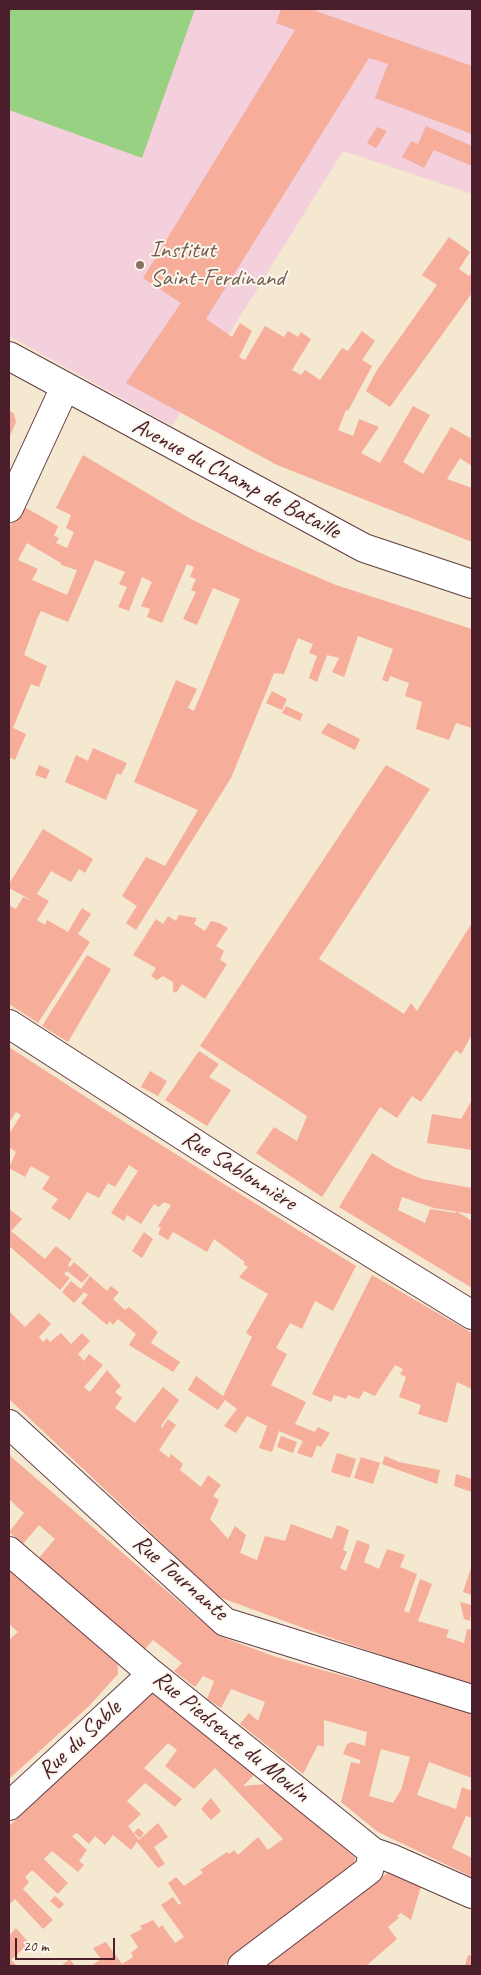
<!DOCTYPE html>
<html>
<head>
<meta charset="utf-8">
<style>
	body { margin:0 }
	#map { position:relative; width:481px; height:1975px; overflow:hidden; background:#f4e8d0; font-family:Caveat,sans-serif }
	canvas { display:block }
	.frame { position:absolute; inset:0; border:10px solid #4a1f2b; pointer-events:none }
	.scale { position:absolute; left:15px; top:1938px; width:100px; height:22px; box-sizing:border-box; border:2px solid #4a1f2b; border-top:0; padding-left:6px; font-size:15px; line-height:18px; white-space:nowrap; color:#4a1f2b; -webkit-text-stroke:4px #fbf7ec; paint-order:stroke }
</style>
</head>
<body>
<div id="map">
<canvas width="481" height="1975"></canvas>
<div class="frame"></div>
<div class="scale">20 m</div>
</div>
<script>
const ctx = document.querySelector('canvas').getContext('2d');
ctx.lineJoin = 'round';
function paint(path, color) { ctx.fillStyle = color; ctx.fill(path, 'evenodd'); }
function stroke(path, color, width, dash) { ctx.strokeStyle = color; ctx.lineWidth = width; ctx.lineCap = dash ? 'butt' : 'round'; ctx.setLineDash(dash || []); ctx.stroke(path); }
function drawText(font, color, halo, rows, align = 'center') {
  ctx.font = font + ' Caveat,sans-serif'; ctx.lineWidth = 4; ctx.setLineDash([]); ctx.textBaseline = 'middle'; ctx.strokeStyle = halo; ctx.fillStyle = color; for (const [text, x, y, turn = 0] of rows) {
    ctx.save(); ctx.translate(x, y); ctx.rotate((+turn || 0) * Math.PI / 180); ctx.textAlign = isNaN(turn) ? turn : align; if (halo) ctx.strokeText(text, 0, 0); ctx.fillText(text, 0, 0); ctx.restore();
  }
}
const built = new Path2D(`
	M9 9H472V194L343 151 172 426 9 336Z`);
const green = new Path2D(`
	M9 9H195L142 158 9 110Z`);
const building = new Path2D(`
	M281 9H316V11L472 66V134L375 98 388 64 369 58 206 319 232 337 240 323 252 331 239 357 245 360 265 326 284 337 288 331 298 337 301 332 311 339 292 370 301 375 305 370 320 380 342 348 348 351 362 331 375 341 362 360 372 366 348 411 346 410 338 430 353 436 359 419 379 427 361 453 380 463 413 406 430 415 403 462 423 474 451 427 472 439V466L460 458 447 479 472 488V542L277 465 126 383 181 303 143 278 295 30 276 23Z
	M426 126 472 146V166L434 150 424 168 402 157 411 141 418 144Z
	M377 127 387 131 376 148 367 143Z
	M449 237 470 252 459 269 469 276 472 272V293L390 407 366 391 377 370 437 285 422 275Z
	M9 410 14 414 16 422 9 438Z
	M83 455 189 518 258 552 336 585 472 629V728L456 723 449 740 416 729 422 702 405 696 409 683 390 676 388 682 382 680 393 649 358 636 344 677 332 672 339 658 327 655 317 682 309 678 317 656 309 653 313 644 298 638 284 674 274 673 231 778 136 930 126 923 137 906 122 896 146 857 165 866 198 810 134 782 176 680 197 689 188 708 194 711 240 599 213 588 197 625 183 619 196 592 191 590 196 579 190 577 194 567 187 564 162 623 147 617 150 609 141 606 152 582 142 577 129 611 118 607 127 587 119 584 125 572 95 560 68 622 41 611 37 619 24 655 47 666 39 687 31 684 13 728 26 734 15 760 9 757V528L21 505 58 526 54 536 59 538 56 543 67 548 74 532 66 528 71 515 56 508ZM27 543 61 563V565L77 570 67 595 32 580 38 569 18 560Z
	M272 691 287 699 282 710 266 703Z
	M286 706 303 714 300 721 282 713Z
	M328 723 360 739 355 750 321 733Z
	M93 748 127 763 121 775 117 773 106 800 65 782 76 755 88 761Z
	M39 765 50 770 46 779 35 775Z
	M386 765 430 789 319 959 404 1014 411 1003 417 1011 472 923V1035L461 1054 456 1050 421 1102 412 1096 397 1118 380 1107 322 1197 256 1153 274 1127 297 1141 307 1116 200 1046Z
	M43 829 93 859 85 873 79 869 71 882 51 871 37 894 49 901 37 920 45 925 47 920 68 932 82 908 91 914 78 934 90 942 38 1023 9 1004V905L16 909 23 897 33 901 9 888V884Z
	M179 915 197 918 194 924 205 931 211 921 219 923 228 928 216 946 224 951 220 960 227 964 205 999 182 984 176 993 173 991V982L163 976 157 980 151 976 156 968 133 955 156 919 163 924 168 916 176 921Z
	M87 955 111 969 68 1042 42 1026Z
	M9 1047 129 1125 356 1266 333 1311 315 1301 302 1329 290 1323 276 1348 287 1354 271 1385 306 1402 295 1424 315 1432 318 1427 330 1433 321 1447 317 1445 312 1458 297 1453 303 1441 279 1431 272 1452 259 1448 267 1426 247 1416 236 1433 224 1426 237 1409 225 1400 218 1410 188 1390 196 1376 223 1396 252 1337 246 1333 268 1294 239 1277 248 1267 243 1264 245 1262 214 1239 207 1252 173 1232 168 1240 158 1234 161 1228 158 1226 171 1205 164 1202 159 1207 154 1204 141 1224 127 1215 124 1221 111 1213 138 1171 129 1165 115 1187 108 1183 99 1198 87 1192 70 1220 51 1208 58 1199 42 1189 50 1177 31 1166 25 1177 9 1168 16 1152 9 1147V1134L21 1115 16 1112 9 1123Z
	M199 1051 219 1064 209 1077 231 1090 207 1126 165 1100Z
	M150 1071 167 1081 158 1096 141 1087Z
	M472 1100V1150L427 1143 432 1114 461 1119Z
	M372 1153 394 1167 422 1179 472 1188V1214L434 1208 402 1197 398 1210 425 1223 430 1209 456 1213V1211L472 1221V1288L339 1207Z
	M9 1209 22 1219 11 1231 45 1259 56 1246 72 1259 68 1265 70 1267 74 1262 89 1275 82 1283 67 1271 64 1274 70 1278 60 1290 9 1246Z
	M144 1232 153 1239 142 1258 132 1251Z
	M372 1275 472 1333V1389L457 1382 447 1423 418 1414 421 1405 399 1397 406 1377 400 1374 403 1369 395 1365 375 1396 364 1391 359 1399 348 1395 346 1399 334 1395 331 1402 312 1394Z
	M90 1276 107 1291 111 1286 119 1292 113 1299 125 1310 129 1307 158 1332 151 1343 180 1362 173 1372 129 1345 136 1334 118 1319 113 1325 110 1321 107 1325 81 1303 88 1295 84 1292 74 1303 62 1292 71 1281 81 1289Z
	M9 1311 25 1327 39 1313 51 1324 39 1337 43 1342 47 1338 50 1342 61 1333 71 1344 82 1333 90 1341 78 1354 84 1361 89 1354 103 1365 84 1387 90 1392 107 1370 121 1386 115 1392 122 1398 115 1408 135 1423 163 1387 179 1400 161 1426 162 1428 168 1419 176 1425 159 1450 169 1458 171 1454 183 1464 180 1470 201 1487 208 1475 221 1485 213 1496 219 1500 210 1519 228 1539 235 1526 246 1535 240 1553 257 1560 265 1536 285 1541 291 1524 332 1539 337 1525 349 1530 343 1550 347 1552 340 1568 346 1571 357 1540 370 1545 364 1562 379 1569 387 1549 405 1555 400 1567 417 1574 404 1611 409 1613 420 1579 432 1584 418 1621 449 1630 446 1637 464 1643 467 1629 472 1630V1686L317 1633 219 1597 9 1399Z
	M281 1436 297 1442 293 1453 277 1447Z
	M337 1453 356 1459 350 1478 331 1472Z
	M9 1455 219 1636 276 1657 472 1712V1778L429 1762 417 1795 456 1809 462 1787 472 1791V1818L466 1816 452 1848 472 1858V1877L378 1832 341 1802 351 1762 360 1764V1760L343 1754 347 1744 352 1742 365 1746 367 1732 324 1720V1747L318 1745 303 1774 240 1724 249 1713 258 1721 265 1702 231 1689 221 1708 207 1699 214 1681 203 1676 195 1687 174 1671 182 1663 153 1640 145 1649 55 1575 57 1573 38 1559 55 1539 39 1525 23 1544 9 1532 24 1513 9 1499ZM381 1749 410 1757 401 1790 393 1803 369 1796Z
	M385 1456 399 1462 440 1470 437 1484 382 1464Z
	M361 1457 380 1463 373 1484 354 1478Z
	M456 1474 472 1479V1492L454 1486Z
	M472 1565V1595L463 1592Z
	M12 1571 117 1658 118 1674 89 1706 9 1779V1640L18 1632 9 1624V1572Z
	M460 1602 472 1605 470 1621 464 1619Z
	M150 1691 159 1692 255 1774 243 1786 266 1784 355 1857 354 1866 223 1966H91L101 1959 93 1948 106 1942 122 1964 133 1957 131 1953 138 1947 130 1935 142 1929 140 1926 153 1920 159 1928 162 1925 175 1943 184 1937 161 1905 173 1897 179 1905 181 1903 168 1883 176 1877 184 1886 203 1873 200 1870 227 1852 229 1854 234 1850 238 1855 258 1837 268 1850 283 1839 215 1768 194 1789 165 1766 177 1750 168 1743 144 1768 182 1799 175 1807 145 1783 127 1801 141 1814 128 1826 139 1840 158 1823 168 1837 154 1847 165 1864 158 1868 137 1842 131 1850 113 1835 105 1845 95 1836 89 1844 77 1833 72 1836 87 1850 79 1861 84 1865 78 1872 52 1851 44 1859 68 1883 58 1894 32 1870 25 1877 29 1882 23 1889 53 1920 43 1929 15 1899 9 1905V1826L82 1758Z
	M211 1798 221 1811 211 1820 201 1809Z
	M138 1828 144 1833 140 1838 134 1833Z
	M389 1872 423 1880 411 1920 401 1913 397 1916 399 1918 388 1927 397 1939 366 1966H262Z
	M55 1896 64 1904 59 1909 50 1901Z
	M16 1928 29 1943 11 1960 17 1966H9V1936Z
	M468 1955 472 1956V1966H465Z
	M70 1959 74 1965 64 1966 63 1964Z`);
const street = new Path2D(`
	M9 508 65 387
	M9 1024 241 1173 472 1315
	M9 1424 225 1622 472 1699
	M9 1551 152 1674 373 1852 393 1859 472 1894
	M9 1806 152 1674
	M242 1966 369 1870 373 1852`);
const secondary = new Path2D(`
	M9 356 364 548 472 584`);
const markers = [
	[140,265,5,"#8d6e63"]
];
const educationNames = [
	["Institut",150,251],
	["Saint-Ferdinand",150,279]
];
const streetNames = [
	["Avenue du Champ de Bataille",236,479,28],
	["Rue Sablonnière",239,1171,32],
	["Rue Tournante",180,1578,41],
	["Rue Piedsente du Moulin",231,1737,39],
	["Rue du Sable",80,1740,-43]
];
paint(built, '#f4cfdc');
paint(green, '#99d183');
paint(building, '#f6ad9a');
stroke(street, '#643d44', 30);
stroke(secondary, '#643d44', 30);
stroke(street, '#fff', 28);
stroke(secondary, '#fff', 28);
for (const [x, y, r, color] of markers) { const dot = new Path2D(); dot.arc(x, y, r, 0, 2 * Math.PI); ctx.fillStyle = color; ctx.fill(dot); stroke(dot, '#fbf7ec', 2); }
drawText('24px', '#785e54', '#fbf7ec', educationNames, 'left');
drawText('24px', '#4a1f2b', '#fbf7ec', streetNames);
</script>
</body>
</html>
